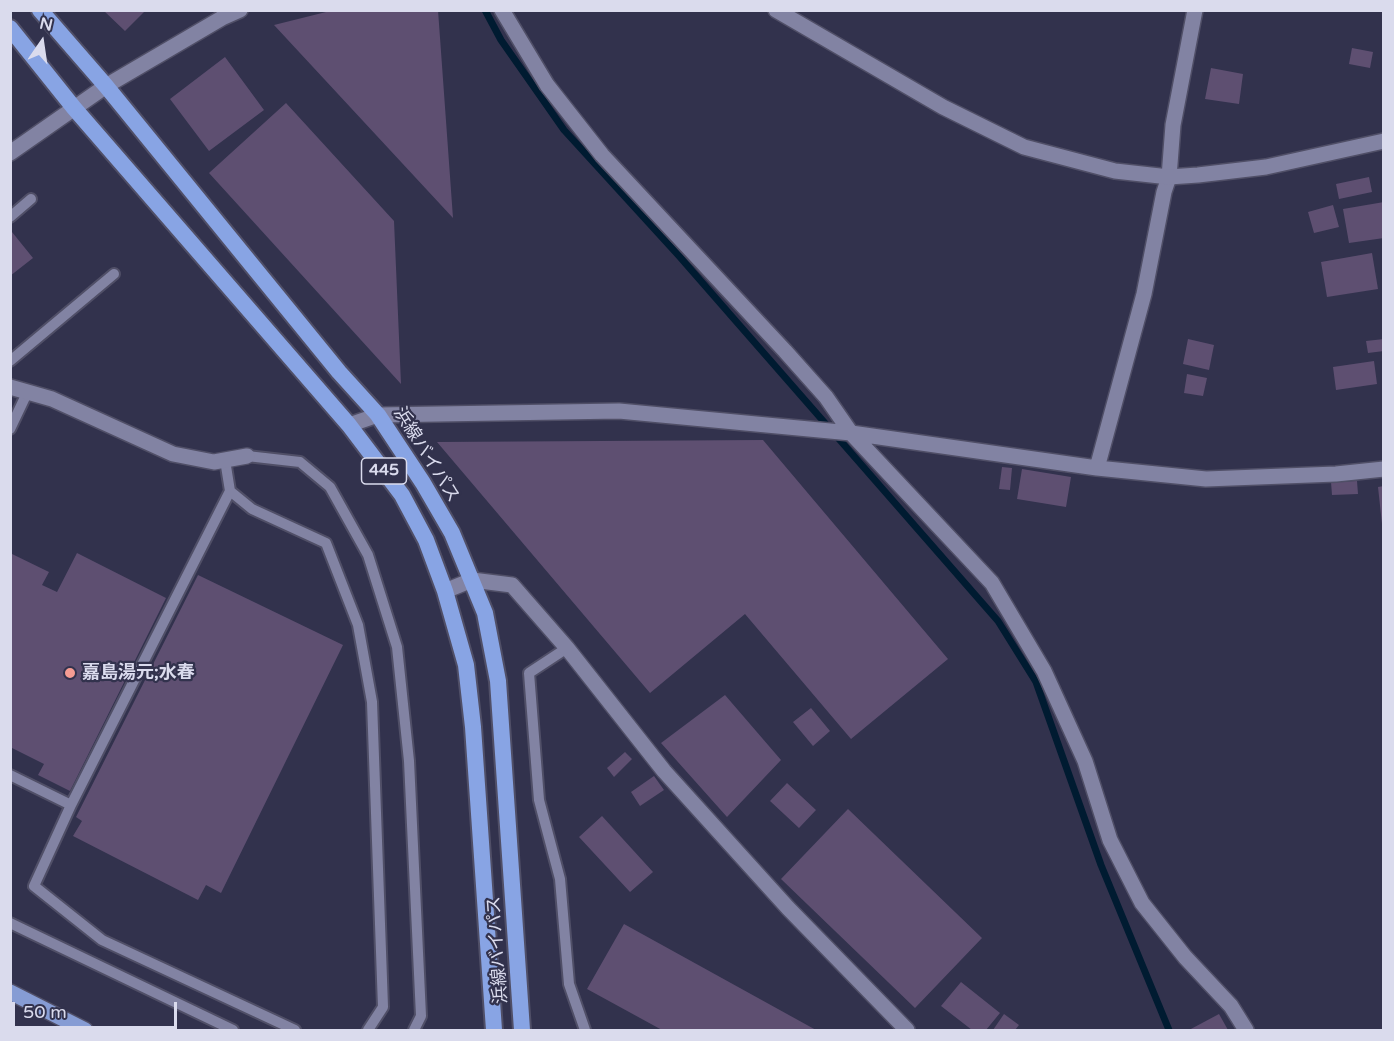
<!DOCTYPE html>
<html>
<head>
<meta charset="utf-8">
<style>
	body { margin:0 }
	#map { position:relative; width:1394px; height:1041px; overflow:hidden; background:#32324d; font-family:"Varela Round",sans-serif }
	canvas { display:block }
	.frame { position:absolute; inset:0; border:12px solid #dadbed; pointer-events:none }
	.north { position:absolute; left:12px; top:12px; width:60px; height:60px; -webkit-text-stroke:4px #32324d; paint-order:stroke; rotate:13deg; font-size:16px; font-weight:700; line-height:24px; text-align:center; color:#dadbed }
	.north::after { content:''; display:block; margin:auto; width:21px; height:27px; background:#dadbed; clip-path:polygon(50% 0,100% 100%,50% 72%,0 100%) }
	.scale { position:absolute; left:12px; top:1002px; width:165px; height:27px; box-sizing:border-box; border:3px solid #dadbed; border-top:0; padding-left:8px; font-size:18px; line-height:21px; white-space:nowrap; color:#dadbed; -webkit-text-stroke:4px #32324d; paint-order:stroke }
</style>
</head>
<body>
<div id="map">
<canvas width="1394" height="1041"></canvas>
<div class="frame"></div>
<div class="north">N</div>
<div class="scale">50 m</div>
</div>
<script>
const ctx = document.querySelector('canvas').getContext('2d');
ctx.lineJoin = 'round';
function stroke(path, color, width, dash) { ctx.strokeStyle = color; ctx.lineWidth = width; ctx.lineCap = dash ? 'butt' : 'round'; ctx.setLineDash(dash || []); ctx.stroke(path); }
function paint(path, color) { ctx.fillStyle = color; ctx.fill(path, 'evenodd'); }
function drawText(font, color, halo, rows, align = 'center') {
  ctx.font = font + ' "Varela Round","Noto Sans JP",sans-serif'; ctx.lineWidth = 4.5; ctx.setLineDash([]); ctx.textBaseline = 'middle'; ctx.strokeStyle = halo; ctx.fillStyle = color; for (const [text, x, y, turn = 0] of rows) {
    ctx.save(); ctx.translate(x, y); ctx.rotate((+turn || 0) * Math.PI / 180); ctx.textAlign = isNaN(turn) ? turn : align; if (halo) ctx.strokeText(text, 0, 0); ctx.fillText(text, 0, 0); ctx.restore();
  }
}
const stream = new Path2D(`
	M485 10 501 40 564 130 679 256 998 621 1036 682 1101 865 1169 1030`);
const building = new Path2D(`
	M103 10H146L125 31Z
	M334 10H438L453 218 274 25Z
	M1352 48 1373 52 1370 68 1349 64Z
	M225 57 264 110 209 151 170 99Z
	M1211 68 1243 74 1239 104 1205 99Z
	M286 103 394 221 401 384 209 173Z
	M1369 177 1372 192 1339 199 1336 184Z
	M1384 202V238L1349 243 1343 209Z
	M1333 205 1339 227 1314 233 1308 212Z
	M12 232 33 258 10 276V233Z
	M1372 253 1378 289 1327 297 1321 262Z
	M1188 339 1214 345 1209 370 1183 364Z
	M1384 339V351L1368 353 1366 341Z
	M1374 361 1377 384 1336 390 1333 367Z
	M1187 374 1207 378 1203 396 1184 393Z
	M763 440 948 659 851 739 745 614 650 693 437 442Z
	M1002 467 1012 468 1010 490 999 489Z
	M1022 469 1071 477 1066 507 1017 499Z
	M1357 481 1358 494 1332 495 1331 482Z
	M1384 486V524H1382L1378 487Z
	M10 553 49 572 42 585 57 592 77 553 166 598 70 791 38 775 44 764 10 747Z
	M198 575 343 645 221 893 206 885 198 900 73 836 82 821 76 817Z
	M725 695 781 760 727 817 661 743Z
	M811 708 830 731 813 746 793 722Z
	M625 752 632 759 614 777 607 768Z
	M654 776 664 790 640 806 631 792Z
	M787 783 816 810 799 828 770 801Z
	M848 809 982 938 915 1008 781 879Z
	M602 816 653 872 630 892 579 837Z
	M624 924 816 1030H662L587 989Z
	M961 982 1000 1013 986 1030H972L941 1006Z
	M1004 1014 1019 1025 1015 1030H993Z
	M1219 1014 1228 1030H1189Z`);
const service = new Path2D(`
	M10 217 31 199
	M10 361 114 274
	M10 429 28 391
	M247 456 300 462 330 487 368 555 397 647 409 761 421 1016 414 1030
	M230 491 252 509 326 543 358 625 372 702 383 1007 368 1030
	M567 648 529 673 539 800 560 879 569 984 585 1030
	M10 775 71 805 230 491 225 460
	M71 805 34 886 102 940 295 1030
	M10 923 233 1030`);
const minor = new Path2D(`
	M502 10 547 85 602 155 785 351 826 397 851 433 992 583 1044 671 1085 761 1110 840 1142 903 1185 957 1231 1006 1246 1030
	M349 425 378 415 619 411 851 433 1097 468 1206 479 1336 474 1384 469
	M1097 468 1144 294 1164 192 1169 177 1173 125 1195 10`);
const tertiary = new Path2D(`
	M776 10 943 107 1024 147 1115 171 1169 177 1198 175 1266 167 1384 141
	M10 153 106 86 222 18 240 10
	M10 387 52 399 173 454 214 462 247 456
	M445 591 472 580 512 585 567 648 664 771 788 908 907 1030`);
const primary = new Path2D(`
	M10 992 85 1030`);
const trunk = new Path2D(`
	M40 10 106 86 339 372 378 415 423 483 452 533 485 613 498 681 522 1030
	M10 28 74 108 349 425 402 495 426 540 445 591 466 665 473 727 494 1030`);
const markers = [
	[70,673,6,"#f59c93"]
];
const shields = [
	[384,471,45]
];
const shieldNames = [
	["445",384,471]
];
const streetNames = [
	["浜線バイパス",426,455,58],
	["浜線バイパス",498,950,-94]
];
const poiNames = [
	["嘉島湯元;水春",82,673]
];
stroke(stream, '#001b31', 7);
paint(building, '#5e4f71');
stroke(service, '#504f67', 14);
stroke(minor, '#504f67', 18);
stroke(tertiary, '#504f67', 18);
stroke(primary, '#504f67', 18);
stroke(trunk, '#504f67', 20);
stroke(service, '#8283a3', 10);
stroke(minor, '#8283a3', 15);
stroke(tertiary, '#8283a3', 15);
stroke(primary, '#869cd4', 15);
stroke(trunk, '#88a4e4', 16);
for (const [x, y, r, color] of markers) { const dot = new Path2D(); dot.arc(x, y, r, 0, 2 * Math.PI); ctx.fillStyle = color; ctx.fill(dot); stroke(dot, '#32324d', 2); }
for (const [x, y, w] of shields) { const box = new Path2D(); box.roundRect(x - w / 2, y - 13, w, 26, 4.5); ctx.fillStyle = '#32324d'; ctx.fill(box); stroke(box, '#dadbed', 1.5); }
drawText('bold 16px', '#dadbed', null, shieldNames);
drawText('18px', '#dadbed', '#32324d', streetNames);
drawText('bold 18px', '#dadbed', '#32324d', poiNames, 'left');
</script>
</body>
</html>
